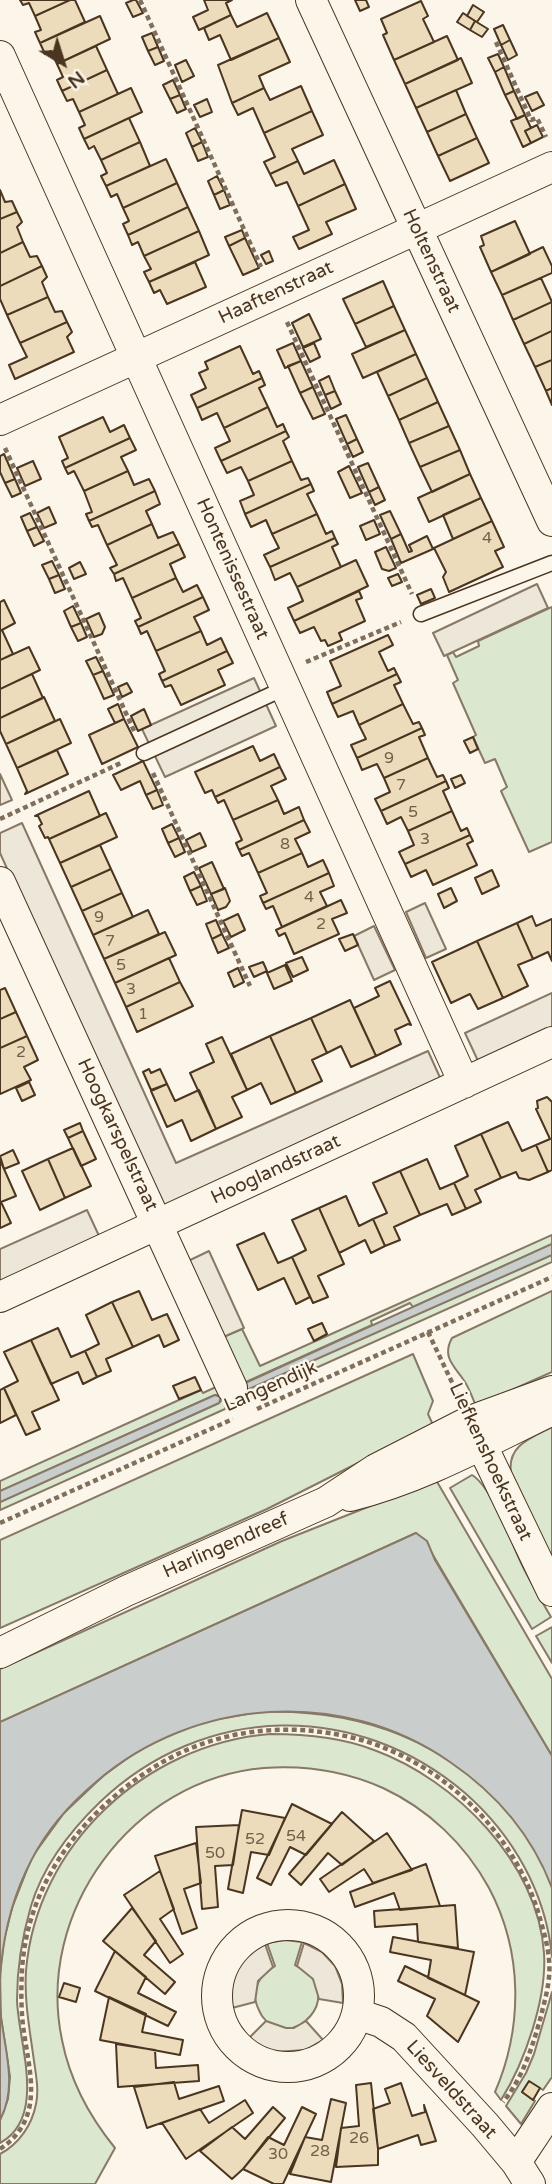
<!DOCTYPE html>
<html>
<head>
<meta charset="utf-8">
<style>
	body { margin:0 }
	#map { position:relative; width:552px; height:2184px; overflow:hidden; background:#fbf6e9; font-family:"Varela Round",sans-serif }
	canvas { display:block }
	.north { position:absolute; left:28px; top:28px; width:70px; height:70px; -webkit-text-stroke:5px #fbf6e9; paint-order:stroke; rotate:142deg; font-size:19px; font-weight:700; line-height:28px; text-align:center; color:#4a3520 }
	.north::after { content:''; display:block; margin:auto; width:24px; height:32px; background:#4a3520; clip-path:polygon(50% 0,100% 100%,50% 72%,0 100%) }
</style>
</head>
<body>
<div id="map">
<canvas width="552" height="2184"></canvas>
<div class="north">N</div>
</div>
<script>
const ctx = document.querySelector('canvas').getContext('2d');
ctx.lineJoin = 'round';
function paint(path, color) { ctx.fillStyle = color; ctx.fill(path, 'evenodd'); }
function stroke(path, color, width, dash) { ctx.strokeStyle = color; ctx.lineWidth = width; ctx.lineCap = dash ? 'butt' : 'round'; ctx.setLineDash(dash || []); ctx.stroke(path); }
function drawText(font, color, halo, rows, align = 'center') {
  ctx.font = font + ' "Varela Round",sans-serif'; ctx.lineWidth = 5; ctx.setLineDash([]); ctx.textBaseline = 'middle'; ctx.strokeStyle = halo; ctx.fillStyle = color; for (const [text, x, y, turn = 0] of rows) {
    ctx.save(); ctx.translate(x, y); ctx.rotate((+turn || 0) * Math.PI / 180); ctx.textAlign = isNaN(turn) ? turn : align; if (halo) ctx.strokeText(text, 0, 0); ctx.fillText(text, 0, 0); ctx.restore();
  }
}
const green = new Path2D(`
	M552 607V842L529 852 501 791 507 787 495 759 485 763 473 737 476 735 453 683 458 680 447 655 453 652 456 657 479 646 478 641Z
	M552 1235V1244L413 1307 410 1303 371 1321 372 1325 246 1382 247 1389 552 1255V1262L249 1398 243 1397 221 1338 242 1329 260 1366Z
	M552 1291V1372L476 1406C472 1397 469 1387 463 1379 453 1365 442 1356 452 1338Z
	M413 1354 433 1401 428 1414 433 1425 267 1509 0 1628V1540Z
	M218 1386 228 1401 225 1409 0 1510V1502L219 1403 221 1401 220 1396 215 1395 0 1491V1481L201 1390 203 1393Z
	M552 1427V1559L511 1473C507 1445 531 1438 552 1427Z
	M472 1475C492 1487 511 1542 522 1565 531 1583 541 1600 551 1617L532 1629 450 1488Z
	M436 1480 552 1679V1756L427 1545 416 1533 0 1722V1669L282 1541Z
	M552 1627V1663L536 1636Z
	M259 1712C359 1708 452 1741 515 1821 530 1840 546 1863 552 1887 552 1906 552 1936 552 1957 546 1893 513 1835 465 1793 356 1700 204 1703 100 1802 70 1831 43 1866 31 1906 22 1937 17 1968 17 2000 18 2042 48 2117 0 2143V2120L8 2099 10 2077 1 2018 0 1973 4 1940 12 1908 32 1857 64 1813 103 1776 129 1757 148 1745 189 1727 212 1720Z
	M270 1734C305 1734 341 1737 374 1750 456 1780 538 1863 544 1953 547 1998 525 2062 501 2100L495 2092C523 2027 523 1952 489 1888 465 1844 428 1809 383 1788 345 1771 305 1765 264 1768 132 1779 35 1912 62 2040 70 2081 89 2116 115 2148L95 2184H0V2154C19 2144 32 2125 36 2104 39 2090 36 2075 34 2061 30 2031 24 2001 26 1971 36 1845 146 1744 270 1734Z
	M285 1940 302 1942 295 1965C352 1993 290 2056 262 2016 258 2009 255 2003 255 1996 256 1981 263 1972 275 1966L267 1943Z
	M552 1992V2077L543 2090 529 2082 522 2092 535 2101 521 2124 506 2106 526 2073 534 2054Z`);
const parking = new Path2D(`
	M537 584 548 608 444 656 433 633Z
	M254 678 276 726 165 777 142 729Z
	M0 774 12 800 0 805Z
	M22 823 176 1163 428 1051 442 1082 161 1209 0 853V833Z
	M425 903 446 949 426 958 406 912Z
	M374 926 395 970 374 980 354 936Z
	M552 993V1029L479 1063 465 1033Z
	M87 1210 100 1238 0 1283V1249Z
	M209 1251 244 1328 221 1338 186 1262Z
	M304 1943 322 1952 335 1966 342 1984 343 2003 319 1999 313 1979 297 1966Z
	M265 1944 273 1967 258 1981 255 2002 232 2008 231 1989 237 1970 248 1954Z
	M266 2021 286 2028H294L306 2021 323 2040 305 2050 275 2052 257 2044 249 2038Z`);
const water = new Path2D(`
	M552 1244V1255L249 1389 247 1390 243 1384Z
	M215 1395 221 1397 219 1403 0 1502V1491Z
	M416 1533 427 1541 435 1560 552 1756V1888C532 1835 497 1794 450 1762 343 1687 194 1697 96 1782 71 1803 47 1830 32 1859 12 1897 2 1939 0 1981V1722Z
	M0 2008C3 2045 19 2085 0 2120Z`);
const building = new Path2D(`
	M20 0H70L35 16 29 3 23 5Z
	M70 0H75L85 22 40 43 35 32 41 30 35 16Z
	M133 0H136L143 13 133 17 126 3Z
	M204 0H232L226 3 231 15 199 30 193 17 208 10Z
	M355 0H366L369 7 360 11Z
	M421 1 428 16 423 19 434 42 394 60 383 35 387 33 381 19Z
	M473 5 484 12 477 22 467 16Z
	M267 13 279 38 231 60 220 35 209 40 204 28 231 15 237 27Z
	M463 13 475 21 470 30 457 22Z
	M100 16 110 39 57 64 51 51 45 54 40 43Z
	M475 21 488 29 482 37 470 30Z
	M503 25 510 40 501 45 494 29Z
	M152 33 158 47 148 51 142 37Z
	M447 36 458 60 405 84 394 60Z
	M279 38 290 62 259 76 264 88 232 103 218 65Z
	M510 40 517 55 508 60 501 45Z
	M96 46 107 70 62 91 57 80 63 77 57 64Z
	M158 47 164 61 155 65 148 51Z
	M498 54 504 67 495 72 488 58Z
	M461 58 472 83 416 108 405 84Z
	M186 60 194 76 182 82 175 65Z
	M504 67 514 91 505 95 495 72Z
	M107 70 118 94 79 112 73 99 67 101 62 91Z
	M173 80 180 95 170 99 163 85Z
	M301 86 312 111 264 133 253 108 238 115 232 103 264 88 270 100Z
	M131 88 142 112 84 139 79 128 85 125 79 112Z
	M456 90 466 114 427 132 416 108Z
	M514 91 525 115 517 119 505 95Z
	M537 92 544 105 532 111 525 97Z
	M180 95 186 109 177 113 170 99Z
	M207 99 212 112 200 117 194 105Z
	M312 111 323 135 292 149 298 161 270 174 264 162 275 157 264 133Z
	M466 114 477 138 438 156 427 132Z
	M525 115 531 128 525 131 531 143 523 147 511 121Z
	M129 118 140 142 101 160 94 146 89 149 84 139Z
	M537 125 543 137 531 143 525 131Z
	M195 128 202 142 192 147 186 133Z
	M477 138 489 163 450 181 438 156Z
	M140 142 150 166 106 186 101 176 107 173 101 160Z
	M202 142 208 157 198 161 192 147Z
	M166 159 177 183 123 208 117 194 111 197 106 186Z
	M334 160 345 184 298 206 287 182 276 186 270 174 298 161 304 174Z
	M217 176 224 190 214 195 208 181Z
	M177 183 188 207 128 235 123 224 129 221 123 208Z
	M345 184 356 209 326 222 332 234 299 249 293 237 309 230 298 206Z
	M0 190 5 202 12 201 17 212 0 219Z
	M224 190 230 205 220 209 214 195Z
	M188 207 199 231 144 256 138 242 132 245 128 235Z
	M17 212 22 222 17 227 23 242 0 253V219Z
	M515 221 530 254 491 272 480 247 484 245 481 236Z
	M242 230 245 238 229 246 225 237Z
	M199 231 209 255 149 282 144 272 151 269 144 256Z
	M245 238 259 268 243 275 229 246Z
	M23 242 30 257 37 256 42 266 0 286V253Z
	M543 247 552 266V273L502 295 491 272Z
	M269 251 273 261 266 264 261 255Z
	M195 262 206 287 167 304 160 290 154 293 149 282Z
	M42 266 47 277 42 282 48 297 7 315 0 299V286Z
	M541 278 552 302 513 320 502 295Z
	M383 281 394 306 355 324 343 299Z
	M48 297 55 312 62 311 67 322 20 343 7 315Z
	M552 302V331L524 344 513 320Z
	M394 306 405 330 366 347 355 324Z
	M309 314 321 339 303 347 292 323Z
	M67 322 72 332 67 337 74 352 15 379 9 365 27 357 20 343Z
	M405 330 416 354 363 378 352 354Z
	M552 331V360L535 367 524 344Z
	M293 343 301 361 285 368 277 350Z
	M314 343 320 357 310 362 303 348Z
	M240 346 253 374 259 371 262 378 197 408 191 395 206 388 199 373 208 369 205 362Z
	M416 354 427 378 388 396 377 372Z
	M552 360V388L546 391 535 367Z
	M301 361 313 387 300 393 288 366Z
	M329 376 335 391 325 395 319 381Z
	M262 378 265 385 259 388 268 407 224 428 217 413 202 420 197 408Z
	M427 378 438 402 399 420 388 396Z
	M313 387 325 414 313 419 300 393Z
	M552 388V405L546 391Z
	M335 391 341 404 331 409 325 395Z
	M438 402 449 426 409 443 399 420Z
	M268 407 277 427 283 424 286 431 221 461 215 448 230 441 224 428Z
	M346 415 357 439 347 444 336 419Z
	M103 417 110 432 124 425 130 438 65 468 62 461 68 458 59 437Z
	M449 426 460 450 420 467 409 443Z
	M286 431 289 437 283 441 292 461 248 481 241 467 227 473 221 461Z
	M130 438 136 450 121 457 128 471 84 491 74 471 68 474 65 468Z
	M357 439 363 452 353 457 347 444Z
	M460 450 470 474 432 492 420 467Z
	M4 454 15 479 5 483 0 472V456Z
	M33 461 41 479 25 486 17 468Z
	M292 461 301 480 308 478 311 484 245 514 240 501 254 495 248 481Z
	M368 463 379 487 369 492 358 467Z
	M349 466 362 493 350 498 338 472Z
	M128 471 134 485 149 479 155 491 89 521 86 514 92 512 84 491Z
	M470 474 481 498 429 522 418 498Z
	M15 479 21 493 12 497 5 483Z
	M311 484 314 491 307 494 317 514 272 534 266 520 251 527 245 514Z
	M379 487 385 500 375 505 369 492Z
	M155 491 160 504 146 511 152 524 107 545 98 525 92 527 89 521Z
	M481 498 492 521 453 539 443 515Z
	M49 507 56 523 44 528 37 513Z
	M390 511 401 534 391 539 380 515Z
	M30 513 37 527 27 531 21 517Z
	M317 514 326 534 332 531 335 538 270 567 264 555 279 548 272 534Z
	M374 520 380 534 366 540 360 526Z
	M492 521 504 547 495 551 503 567 449 592 443 577 446 572 434 548Z
	M152 524 158 538 173 532 179 544 114 574 110 568 117 565 107 545Z
	M37 527 44 541 34 546 27 531Z
	M401 534 409 552 412 551 409 545 427 536 433 549 401 563 391 539Z
	M335 538 338 544 332 547 341 567 297 587 290 573 275 580 270 567Z
	M179 544 185 557 170 564 176 578 132 598 123 578 116 581 114 574Z
	M386 547 396 568 389 571 382 569 375 552Z
	M356 560 368 586 294 621 288 608 303 601 297 587Z
	M52 561 59 575 49 579 42 565Z
	M80 562 86 574 74 579 69 568Z
	M398 574 402 582 392 586 388 578Z
	M59 575 65 589 55 593 49 579Z
	M176 578 183 592 197 585 203 597 138 627 135 621 141 618 132 598Z
	M431 589 435 598 421 604 417 595Z
	M359 591 362 598 356 600 365 621 339 633 342 640 328 646 325 640 321 641 314 627 300 633 294 621Z
	M203 597 209 610 194 617 201 631 156 651 147 631 141 634 138 627Z
	M4 600 15 623 0 631V602Z
	M73 606 81 623 71 627 64 611Z
	M99 613 105 627 102 634 94 637 86 619Z
	M81 623 87 637 78 641 71 627Z
	M2 630 13 654 0 660V631Z
	M201 631 207 645 221 638 227 651 162 681 159 674 165 671 156 651Z
	M388 635 393 645 379 652 388 671 394 668 397 674 332 704 327 692 341 686 330 661Z
	M29 647 40 670 0 689V660Z
	M227 651 233 663 218 670 225 685 181 705 171 685 165 687 162 681Z
	M96 657 103 671 93 675 86 661Z
	M103 671 114 695 104 699 93 675Z
	M32 674 43 698 0 718V689Z
	M397 674 401 682 394 685 403 704 359 725 353 711 338 717 332 704Z
	M127 683 132 692 122 697 118 687Z
	M44 697 55 721 6 744 0 731V718Z
	M118 704 124 719 115 723 108 709Z
	M403 704 413 724 419 722 422 728 357 758 351 745 366 739 359 725Z
	M144 709 151 725 138 731 131 716Z
	M60 719 71 743 17 768 6 744Z
	M124 719 138 747 102 764 89 735Z
	M422 728 425 735 419 737 428 758 384 778 377 764 362 770 357 758Z
	M473 737 478 749 470 753 464 741Z
	M253 746 260 761 274 754 280 767 215 797 212 790 205 793 195 772Z
	M57 750 68 774 25 794 27 791 17 768Z
	M428 758 437 777 443 775 446 781 381 811 375 799 390 792 384 778Z
	M143 761 157 790 146 795 140 781 121 790 113 775Z
	M280 767 286 779 271 786 278 800 233 820 224 800 218 803 215 797Z
	M461 775 465 783 455 788 451 779Z
	M446 781 449 788 443 791 452 811 408 831 401 817 387 824 381 811Z
	M157 790 163 805 153 809 146 795Z
	M89 791 100 816 49 839 48 837 45 838 39 826 42 824 38 816H35Z
	M278 800 284 814 299 807 304 820 239 850 236 843 242 840 233 820Z
	M452 811 461 831 467 828 470 835 405 864 399 852 414 845 408 831Z
	M106 813 117 837 60 863 49 839Z
	M304 820 310 832 295 839 302 853 258 873 249 853 242 856 239 850Z
	M172 824 179 838 168 843 162 829Z
	M200 833 206 846 192 852 186 840Z
	M470 835 473 841 467 844 477 865 433 885 426 870 411 877 405 864Z
	M179 838 185 852 175 857 168 843Z
	M100 845 111 869 71 887 60 863Z
	M302 853 308 867 323 860 329 873 263 903 260 896 267 893 258 873Z
	M212 862 224 889 211 894 199 868Z
	M111 869 122 893 82 911 71 887Z
	M492 870 499 886 482 894 475 878Z
	M194 872 201 886 190 891 184 877Z
	M329 873 334 886 320 892 327 906 282 927 273 906 266 909 263 903Z
	M201 886 207 901 197 905 190 891Z
	M225 888 230 901 226 907 218 910 211 894Z
	M451 888 457 901 444 908 438 894Z
	M122 893 133 917 93 935 82 911Z
	M341 900 347 913 332 919 339 934 294 954 285 933 279 936 276 930Z
	M148 910 159 934 104 959 93 935Z
	M238 914 245 930 231 937 223 921Z
	M532 916 536 926 552 919V961L548 952 533 959 517 923Z
	M216 920 222 934 212 939 206 924Z
	M517 923 533 959 518 965 528 986 503 998 477 941Z
	M165 932 176 955 115 983 104 959Z
	M222 934 229 948 218 953 212 939Z
	M353 934 358 945 345 951 339 939Z
	M477 941 503 998 478 1009 470 994 451 1003 432 962Z
	M302 957 308 970 293 977 286 963Z
	M169 958 180 982 126 1007 115 983Z
	M263 962 267 971 254 977 249 967Z
	M285 965 292 981 274 989 267 973Z
	M238 968 244 982 234 987 228 973Z
	M390 981 411 1025 408 1024 395 1030 401 1044 376 1056 354 1008 379 996 375 988Z
	M180 982 193 1006 137 1032 126 1007Z
	M5 988 16 1012 0 1019V990Z
	M350 1000 376 1056 351 1067 341 1046 327 1053 311 1018Z
	M16 1012 27 1036 0 1048V1019Z
	M311 1018 327 1053 312 1060 322 1081 296 1093 270 1036Z
	M27 1036 38 1060 24 1067 31 1080 0 1094V1048Z
	M270 1036 296 1093 271 1104 261 1083 247 1090 231 1054Z
	M222 1037 247 1090 232 1097 242 1117 216 1129 190 1073 214 1062 206 1044Z
	M149 1069 151 1073 160 1069 167 1084 151 1090 143 1072Z
	M29 1082 35 1095 22 1101 16 1088Z
	M167 1084 175 1101 199 1090 216 1129 191 1141 182 1120 167 1127 151 1091Z
	M547 1097 552 1102V1170L548 1172 536 1145 550 1139 536 1109 538 1108 537 1101Z
	M508 1122 522 1151 536 1145 548 1172 529 1180 519 1178 516 1172 501 1178 481 1134Z
	M80 1123 83 1131 68 1138 64 1130Z
	M83 1131 96 1159 81 1166 68 1138Z
	M481 1134 501 1178 475 1190 481 1202 466 1209 454 1183 468 1176 455 1146Z
	M73 1148 91 1186 65 1198 48 1159Z
	M13 1150 19 1163 4 1169 0 1156Z
	M48 1159 65 1198 40 1210 22 1171Z
	M427 1159 440 1189 454 1183 466 1209 452 1215 447 1204 420 1215 400 1171Z
	M0 1160 16 1196 1 1202 11 1223 0 1228Z
	M400 1171 420 1215 394 1227 400 1240 385 1246 373 1219 387 1213 373 1183Z
	M346 1196 359 1226 373 1219 385 1246 371 1253 365 1240 339 1253 319 1208Z
	M319 1208 344 1264 318 1276 328 1297 313 1303 292 1257 306 1250 292 1220Z
	M264 1233 278 1263 292 1257 310 1297 296 1304 284 1278 258 1290 237 1245Z
	M139 1291 152 1320 167 1314 179 1340 164 1347 159 1335 133 1347 112 1302Z
	M112 1302 133 1347 106 1359 111 1371 97 1377 85 1351 99 1344 86 1315Z
	M322 1323 327 1334 314 1341 308 1329Z
	M58 1328 71 1357 85 1351 97 1377 83 1384 78 1372 51 1384 31 1340Z
	M31 1340 59 1400 32 1412 40 1429 26 1435 4 1388 18 1381 4 1352Z
	M195 1377 201 1390 179 1399 173 1386Z
	M4 1388 16 1415 0 1423V1390Z
	M292 1804 332 1824 306 1855 290 1847 271 1885 257 1878Z
	M242 1810 285 1818 269 1855 251 1852 243 1893 228 1889Z
	M342 1812 374 1841 342 1865 328 1853 301 1885 289 1874Z
	M239 1825 233 1865 215 1866 218 1907 202 1909 196 1827Z
	M387 1833 412 1870 373 1883 364 1869 329 1892 320 1879Z
	M196 1843 201 1883 184 1889 197 1928 182 1934 155 1856Z
	M426 1864 440 1906 400 1910 394 1893 355 1907 350 1892Z
	M160 1871 174 1909 160 1919 183 1954 170 1963 124 1895Z
	M455 1905 458 1948 418 1942 417 1924 375 1927 374 1911Z
	M132 1908 156 1941 144 1955 175 1982 165 1994 103 1941Z
	M393 1937 474 1952 465 1995 428 1978 431 1960 390 1952Z
	M115 1951 146 1977 138 1993 176 2012 168 2026 95 1991Z
	M405 1966 479 2002 458 2042 427 2016 435 1999 398 1981Z
	M64 1983 80 1988 76 2002 59 1997Z
	M109 1997 146 2014 142 2032 183 2040 180 2055 100 2040Z
	M116 2044 155 2050 156 2068 198 2065 199 2081 118 2087Z
	M529 2081 540 2088 533 2100 522 2092Z
	M174 2082 179 2099 219 2086 224 2101 147 2128 134 2087Z
	M371 2083 378 2149V2165L336 2167 341 2128 359 2126 356 2085Z
	M401 2083 412 2116 425 2112 424 2105 436 2141 421 2145 418 2135 378 2149 373 2109 390 2103 385 2089Z
	M331 2099 346 2103 331 2182 290 2174 305 2137 322 2140Z
	M245 2100 253 2113 186 2159 162 2123 200 2109 209 2123Z
	M273 2107 285 2118 243 2169 232 2179 200 2151 232 2127 245 2139Z
	M302 2107 316 2114 283 2184H274L243 2169 268 2137 284 2145Z`);
const path = new Path2D(`
	M140 0 261 267
	M496 42 531 120 537 118 546 137
	M287 322 412 594
	M5 448 135 733
	M306 662 401 622
	M153 773 250 986
	M0 819 123 762
	M428 1332 458 1395
	M257 1409 552 1277
	M0 1523 233 1419
	M0 2149C46 2118 29 2072 23 2026 21 2008 21 1988 22 1970 27 1887 77 1819 145 1773 206 1731 281 1720 354 1738 442 1760 518 1835 541 1922 546 1939 551 1959 549 1977 548 1990 544 2003 541 2016 533 2045 523 2078 503 2102`);
const lane = new Path2D(`
	M421 614 552 563
	M144 753 285 688`);
const street = new Path2D(`
	M311 0 552 521
	M0 56 464 1083
	M0 420 552 167
	M0 882 232 1388
	M0 1297 552 1042
	M473 1427 552 1591
	M350 1496C422 1478 486 1442 552 1410
	M0 1653 126 1591 326 1502 376 1469 470 1421 552 1391
	M217 1996a71 71 0 1 1 142 0a71 71 0 1 1-142 0Z
	M357 2014 381 2022 404 2037 485 2125 516 2162 530 2184
	M516 2162 552 2108`);
const numberNames = [
	["4",487,539],
	["9",389,759],
	["7",401,786],
	["5",413,813],
	["3",425,840],
	["8",285,845],
	["4",309,898],
	["9",99,918],
	["2",321,925],
	["7",110,942],
	["5",121,966],
	["3",131,990],
	["1",143,1015],
	["2",21,1053],
	["54",296,1837],
	["52",255,1840],
	["50",215,1854],
	["26",359,2139],
	["28",320,2152],
	["30",278,2155]
];
const streetNames = [
	["Holtenstraat",431,261,65],
	["Haaftenstraat",276,293,-25],
	["Hontenissestraat",232,569,66],
	["Hoogkarspelstraat",117,1135,65],
	["Hooglandstraat",276,1170,-25],
	["Langendijk",271,1387,-24],
	["Liefkenshoekstraat",490,1462,65],
	["Harlingendreef",226,1546,-24],
	["Liesveldstraat",451,2090,48]
];
paint(green, '#dce7d0');
stroke(green, '#887966', 2);
paint(parking, '#ede7d9');
stroke(parking, '#887966', 2);
paint(water, '#c9cecd');
stroke(water, '#887966', 2);
paint(building, '#ecdcbc');
stroke(building, '#4a3520', 2);
stroke(lane, '#4a3520', 17);
stroke(street, '#4a3520', 32);
stroke(path, '#7f6f5c', 4.5, [5, 3.5]);
stroke(lane, '#fbf6e9', 14);
stroke(street, '#fbf6e9', 30);
drawText('16px', '#725f47', null, numberNames);
drawText('19px', '#4a3520', '#fbf6e9', streetNames);
</script>
</body>
</html>
